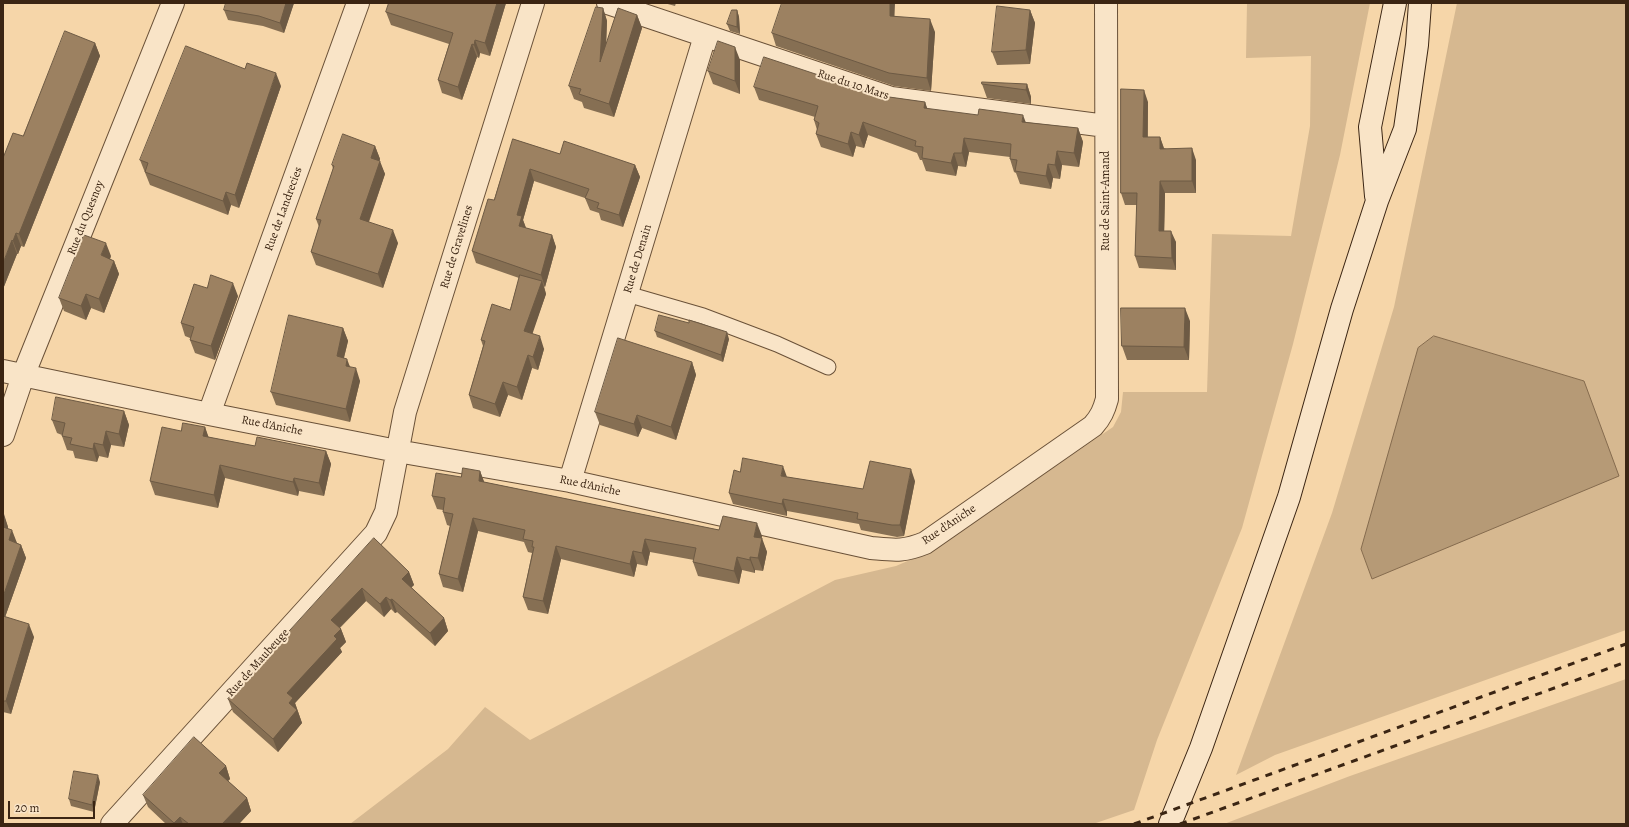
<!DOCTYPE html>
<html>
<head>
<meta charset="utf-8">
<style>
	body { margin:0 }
	#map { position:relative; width:1629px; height:827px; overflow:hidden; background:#f6d6a9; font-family:Alegreya,serif }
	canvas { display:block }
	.frame { position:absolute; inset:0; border:4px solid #3b2513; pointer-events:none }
	.scale { position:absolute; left:8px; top:801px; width:87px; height:18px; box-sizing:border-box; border:2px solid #3b2513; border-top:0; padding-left:5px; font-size:12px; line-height:14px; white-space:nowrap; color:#3b2513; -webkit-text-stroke:3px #f9e4c7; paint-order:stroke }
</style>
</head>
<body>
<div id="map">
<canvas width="1629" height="827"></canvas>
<div class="frame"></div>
<div class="scale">20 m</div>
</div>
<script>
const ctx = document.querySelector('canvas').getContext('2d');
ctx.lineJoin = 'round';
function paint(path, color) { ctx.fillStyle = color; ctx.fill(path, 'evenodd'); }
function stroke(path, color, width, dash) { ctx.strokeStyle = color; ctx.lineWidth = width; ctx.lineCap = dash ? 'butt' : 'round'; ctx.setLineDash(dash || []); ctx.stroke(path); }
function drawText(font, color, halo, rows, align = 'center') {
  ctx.font = font + ' Alegreya,serif'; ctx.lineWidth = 4; ctx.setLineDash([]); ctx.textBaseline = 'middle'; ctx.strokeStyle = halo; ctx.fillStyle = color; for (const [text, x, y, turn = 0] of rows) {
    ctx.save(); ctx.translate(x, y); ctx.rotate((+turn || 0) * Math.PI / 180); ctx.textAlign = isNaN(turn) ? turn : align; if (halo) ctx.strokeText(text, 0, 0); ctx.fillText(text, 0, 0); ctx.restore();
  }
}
const green = new Path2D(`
	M1247 3H1370L1340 155 1293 344 1242 528 1157 740 1134 810 1093 824H350L448 749 485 707 530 740 835 580 896 566 933 550 1113 427 1121 412 1123 392H1207L1212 234 1291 236 1310 126 1311 56 1246 58Z
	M1457 3H1626V630L1275 755 1236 775 1332 513 1394 307ZM1434 336 1584 381 1372 579 1361 549Z
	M1626 679V824H1224L1350 776Z`);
const water = new Path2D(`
	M1434 336 1584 381 1619 476 1372 579 1361 549 1418 348Z`);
const service = new Path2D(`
	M627 294 703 316 777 344 828 367`);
const minor = new Path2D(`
	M608 3 891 98 1106 126
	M3 371 209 414 397 451 570 481 871 548C894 550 903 552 925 543L1093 426C1101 417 1104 410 1107 399L1106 3
	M209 414 358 3
	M3 435 23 376 173 3
	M570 481 705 36
	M112 824 376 533 386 512 405 412 533 3`);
const secondary = new Path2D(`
	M1376 196 1370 127 1395 3
	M1170 824 1201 748 1289 497 1342 309 1377 201 1405 129 1417 45 1420 3`);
const rail = new Path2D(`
	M1134 824 1626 644
	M1180 824 1626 662`);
const wall = new Path2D(`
	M294 3 284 33 263 26 228 20 224 10Z
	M389 3H506L490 56 480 53 479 58 477 57 462 100 442 93 438 80 449 44 391 25 386 12Z
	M664 3H676L675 6Z
	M603 8 607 21 606 43 637 15 642 28 614 117 584 108 582 102 574 99 569 86Z
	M737 10 739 17 740 34 730 31 727 24Z
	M1030 10 1035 23 1030 64 997 65 992 52Z
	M895 16 935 32 931 91 894 86 776 46 772 33Z
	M95 43 100 56 24 247 21 246 18 254H17L3 289 23 136Z
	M740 60V94L713 84 708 71Z
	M982 84H1027L1031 97V104L987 98Z
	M281 86 239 208 231 205 228 215 150 185 140 160Z
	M754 87 882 96 925 102 927 109 1025 122 1078 128 1083 142 1079 167 1062 165 1060 179 1053 178 1051 189 1020 184 1016 173 1014 172 1010 159V157L969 152 966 167 958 166 956 176 926 171 922 160H920L917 153 868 135 864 148 856 146 853 157 821 147 816 134 817 130 814 120 815 117 759 100Z
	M1148 102V137H1160L1164 148 1196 160V193H1165L1164 231 1176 242V270L1139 268 1135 256 1137 205H1125L1121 193Z
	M513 139 560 154 635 165 640 177 623 227 601 220 599 213 590 210 585 198 534 181 523 220 526 228 552 235 556 247 545 287 544 286 546 294 532 333 544 349 538 370 532 368 522 400 508 395 500 417 473 408 469 395 483 346 481 340 510 310 519 278 476 263 472 251 494 200Z
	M375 146 380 159 379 161 385 174 369 222 398 243 383 288 316 265 311 252 319 227 316 219 333 169 332 165Z
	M111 256 110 259 114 261 119 274 104 313 91 308 86 320 64 311 59 298Z
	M207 288 238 296 215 360 195 353 190 340V338L185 336 181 323Z
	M1190 321 1189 360H1127L1122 346Z
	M689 323 729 339 723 362 657 337 655 331Z
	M343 328 348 341 344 358 360 381 350 422 276 405 271 392Z
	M692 362 696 375 676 440 642 428 638 437 600 425 595 412Z
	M124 411 129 425 124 447 111 445 108 458 99 456 97 462 75 458 73 451 67 450 62 436V435L57 433 52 420Z
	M205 427 208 437 255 446 326 451 331 464 324 496 299 491 298 496 225 478 218 508 155 495 150 481 181 431Z
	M480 471 484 482 719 530 762 536 761 538 767 552 763 571 755 570V573L742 570 739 584 698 576 693 562 694 560 650 552 647 566 637 564 634 577 561 559 548 614 528 610 523 597 532 553 528 552 524 542 478 531 463 592 443 587 439 574 450 526 447 525 443 512V510L437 509 432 496 461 477Z
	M740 472 787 477 863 489 915 481 904 536 897 537 861 530 859 524 787 511V516L733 504 729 493Z
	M3 513 8 527V529L17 543 21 545 26 558 5 617 34 637 11 714 3 712Z
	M374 538 409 572 414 585 411 587 444 618 448 631 435 646 397 612 395 613 391 609 384 617 366 601 340 628 341 629 346 642 340 648 342 652 295 703 302 723 278 752 233 712 228 699Z
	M226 766 230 779 228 781 247 798 251 811 239 824H166L148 807 143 795Z
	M100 782 94 812 71 806 69 799Z`);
const shadedWall = new Path2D(`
	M286 3H294L284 33 280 23Z
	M497 3H506L490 56 485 43Z
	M890 3H895L894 28 890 16Z
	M603 8 607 21 605 75 600 62Z
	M737 10 739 17 740 34 737 27Z
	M1030 10 1035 23 1030 64 1026 50Z
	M637 15 642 28 614 117 609 104Z
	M930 19 935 32 931 91 927 78Z
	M475 40 480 53 479 58 474 45Z
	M95 43 100 56 24 247 19 234Z
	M472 44 477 57 462 100 458 87Z
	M735 47 740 60V94L735 81Z
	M276 73 281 86 239 208 235 195Z
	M1027 84 1031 97V104L1026 90Z
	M1144 90 1148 102 1147 148 1143 137Z
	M925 102 930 116 924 108Z
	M1023 115 1028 128 1022 122Z
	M863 122 868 135 864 148 859 135Z
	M1078 128 1083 142 1079 167 1074 153Z
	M851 132 856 146 853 157 848 144Z
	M1160 137 1164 149H1160Z
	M964 138 969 152 966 167 962 153Z
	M375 146 380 159 376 171 371 158Z
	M1192 148 1196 160V193L1192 181Z
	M1057 151 1062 165 1060 179 1055 165Z
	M954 153 958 166 956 176 951 163Z
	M380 161 385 174 365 232 360 219Z
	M1048 164 1053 178 1051 189 1046 176Z
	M635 165 640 177 623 227 619 215Z
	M530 169 534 181 523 220 526 228 519 226 517 215Z
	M1160 181 1165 193 1164 242 1159 231Z
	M226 192 231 205 228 215 223 201Z
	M393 230 398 243 383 288 378 274Z
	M1171 231 1176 242V270L1172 258Z
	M16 233 21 246 18 254 13 241Z
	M552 235 556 247 545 287 541 275Z
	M12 240 17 254 3 289V263Z
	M106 243 111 256 106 269 101 255Z
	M114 261 119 274 104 313 99 299Z
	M542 281 546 294 529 344 524 331Z
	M233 283 238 296 215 360 211 346Z
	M86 294 91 308 86 320 81 306Z
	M1185 308 1190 321 1189 360 1184 347Z
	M343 328 348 341 341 369 337 356Z
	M727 332 729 339 723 362 721 355Z
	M540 336 544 349 538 370 533 357Z
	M528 355 532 368 522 400 517 387Z
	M347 359 352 372 346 366Z
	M692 362 696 375 676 440 671 427Z
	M356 368 360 381 350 422 346 409Z
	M503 382 508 395 500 417 495 404Z
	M124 411 129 425 124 447 119 434Z
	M637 415 642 428 638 437 634 424Z
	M205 427 210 441 203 436Z
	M106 431 111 445 108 458 103 445Z
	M94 443 99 456 97 462 93 449Z
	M326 451 331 464 324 496 319 483Z
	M220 465 225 478 218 508 214 495Z
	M783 466 787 477 781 476Z
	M911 469 915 481 904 536 900 525Z
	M480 471 485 484 479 481Z
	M294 478 299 491 298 496 293 482Z
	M783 499 787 511V516L782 504Z
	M4 514 8 527 4 539 3 536V516Z
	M473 518 478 531 463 592 458 579Z
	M757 523 762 536 759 550 754 537Z
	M12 530 17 543 9 540Z
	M762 538 767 552 763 571 758 558Z
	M645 539 650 552 647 566 642 553Z
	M21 545 26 558 3 623V597Z
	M556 546 561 559 548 614 543 601Z
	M633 551 637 564 634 577 630 564Z
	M737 557 742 570 739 584 734 571Z
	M750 557 755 570V573L750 560Z
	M409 572 414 585 407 592 402 579Z
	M362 588 366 601 335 632 331 620Z
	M386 597 391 609 384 617 380 604Z
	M392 599 397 612 395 613 390 600Z
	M444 618 448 631 435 646 430 633Z
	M29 624 34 637 11 714 6 701Z
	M341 629 346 642 340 648 342 652 295 703 302 723 278 752 273 739 289 703 287 693 334 636Z
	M226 766 230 779 223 786 219 773Z
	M98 775 100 782 94 812 92 805Z
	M247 798 251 811 239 824H222Z
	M180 817 183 824H174V823Z`);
const building = new Path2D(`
	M226 3H286L280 23 259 16 224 10Z
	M389 3H497L485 43 475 40 474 45 472 44 458 87 438 80 453 33 386 12Z
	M782 3H890V16L930 19 927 78 889 73 772 33Z
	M997 6 1030 10 1026 50 992 52Z
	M596 7 603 8 600 62 618 8 637 15 609 104 579 94 581 89 569 86Z
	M732 10H737V27L727 24Z
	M65 31 95 43 19 234 16 233 13 241 12 240 3 263V158L13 133 23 136Z
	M718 41 735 47V81L708 71Z
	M186 46 245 69 247 63 276 73 235 195 226 192 223 201 145 172 148 163 140 160Z
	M764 57 882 96 925 102 924 108 978 115 979 109 1023 115 1022 122 1078 128 1074 153 1057 151 1055 165 1048 164 1046 176 1015 171 1017 160 1010 159 1011 144 964 138 962 153H954L951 163 922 158 923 147 915 146 916 141 863 122 859 135 851 132 848 144 816 134 819 123 814 120 818 106 754 87Z
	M982 82 1027 84 1026 90 982 84Z
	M1121 89 1144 90 1143 137H1160V149L1192 148V181H1160L1159 231H1171L1172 258 1135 256 1137 193H1121Z
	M343 134 375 146 371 158 380 161 360 219 393 230 378 274 311 252 321 220 316 219 334 166 332 165Z
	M513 139 560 154 564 141 635 165 619 215 597 208 599 203 585 198 589 189 530 169 517 215 522 216 519 226 552 235 541 275 472 251 488 199 494 200Z
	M84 235 106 243 101 255 114 261 99 299 86 294 81 306 59 298Z
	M211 275 233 283 211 346 190 340 194 327 181 323 194 284 207 288Z
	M520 275 542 281 524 331 540 336 533 357 528 355 517 387 503 382 495 404 469 395 485 341 481 340 492 304 510 310Z
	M1121 308H1185L1184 347 1122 346Z
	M289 315 343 328 337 356 347 359 346 366 356 368 346 409 271 392Z
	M659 315 689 323V320L727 332 721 355 655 331Z
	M618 338 692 362 671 427 637 415 634 424 595 412Z
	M56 397 124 411 119 434 106 431 103 445 94 443 93 449 70 444 72 438 62 436 65 423 52 420Z
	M183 423 205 427 203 436 255 446 257 437 326 451 319 483 294 478 293 482 220 465 214 495 150 481 162 427 181 431Z
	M743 458 783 466 781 476 863 489 870 461 911 469 900 525H892L857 519 858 513 783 499 782 504 729 493 734 470 740 472Z
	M463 468 480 471 479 481 719 530 723 516 757 523 754 537 762 538 758 558 750 557V560L737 557 734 571 693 562 696 548 645 539 642 553 633 551 630 564 556 546 543 601 523 597 534 547H532L533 541 523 539 525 530 473 518 458 579 439 574 453 514 443 512 445 498 432 496 436 473 461 477Z
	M3 527 12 530 9 540 21 545 3 597Z
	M374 538 409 572 402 579 444 618 430 633 392 599 390 600 386 597 380 604 362 588 331 620 341 629 334 636 337 639 287 693 293 698 289 703 297 710 273 739 228 699Z
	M3 616 29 624 6 701H3Z
	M194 737 226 766 219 773 247 798 222 824H189L180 817 174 823 143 795Z
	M74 771 98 775 92 805 69 799Z`);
const streetNames = [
	["Rue du 10 Mars",853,85,18],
	["Rue de Saint-Amand",1106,201,-90],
	["Rue de Landrecies",284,209,-70],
	["Rue du Quesnoy",86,218,-68],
	["Rue de Gravelines",457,247,-73],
	["Rue de Denain",638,259,-73],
	["Rue d'Aniche",272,426,11],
	["Rue d'Aniche",590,486,12],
	["Rue d'Aniche",949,525,-34],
	["Rue de Maubeuge",258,663,-48]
];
paint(green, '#d6b890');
paint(water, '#b69a76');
stroke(water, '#856b4e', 1);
stroke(service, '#6a5138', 17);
stroke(minor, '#6a5138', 24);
stroke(secondary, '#3b2513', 24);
stroke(service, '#f9e4c7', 15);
stroke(minor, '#f9e4c7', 22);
stroke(secondary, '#f9e4c7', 22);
stroke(rail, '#3b2513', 3, [7, 7]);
paint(wall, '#866f53');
paint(shadedWall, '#6d5a44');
paint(building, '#9c8161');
stroke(building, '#6d5a44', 1);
drawText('12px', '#3b2513', '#f9e4c7', streetNames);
</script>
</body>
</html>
